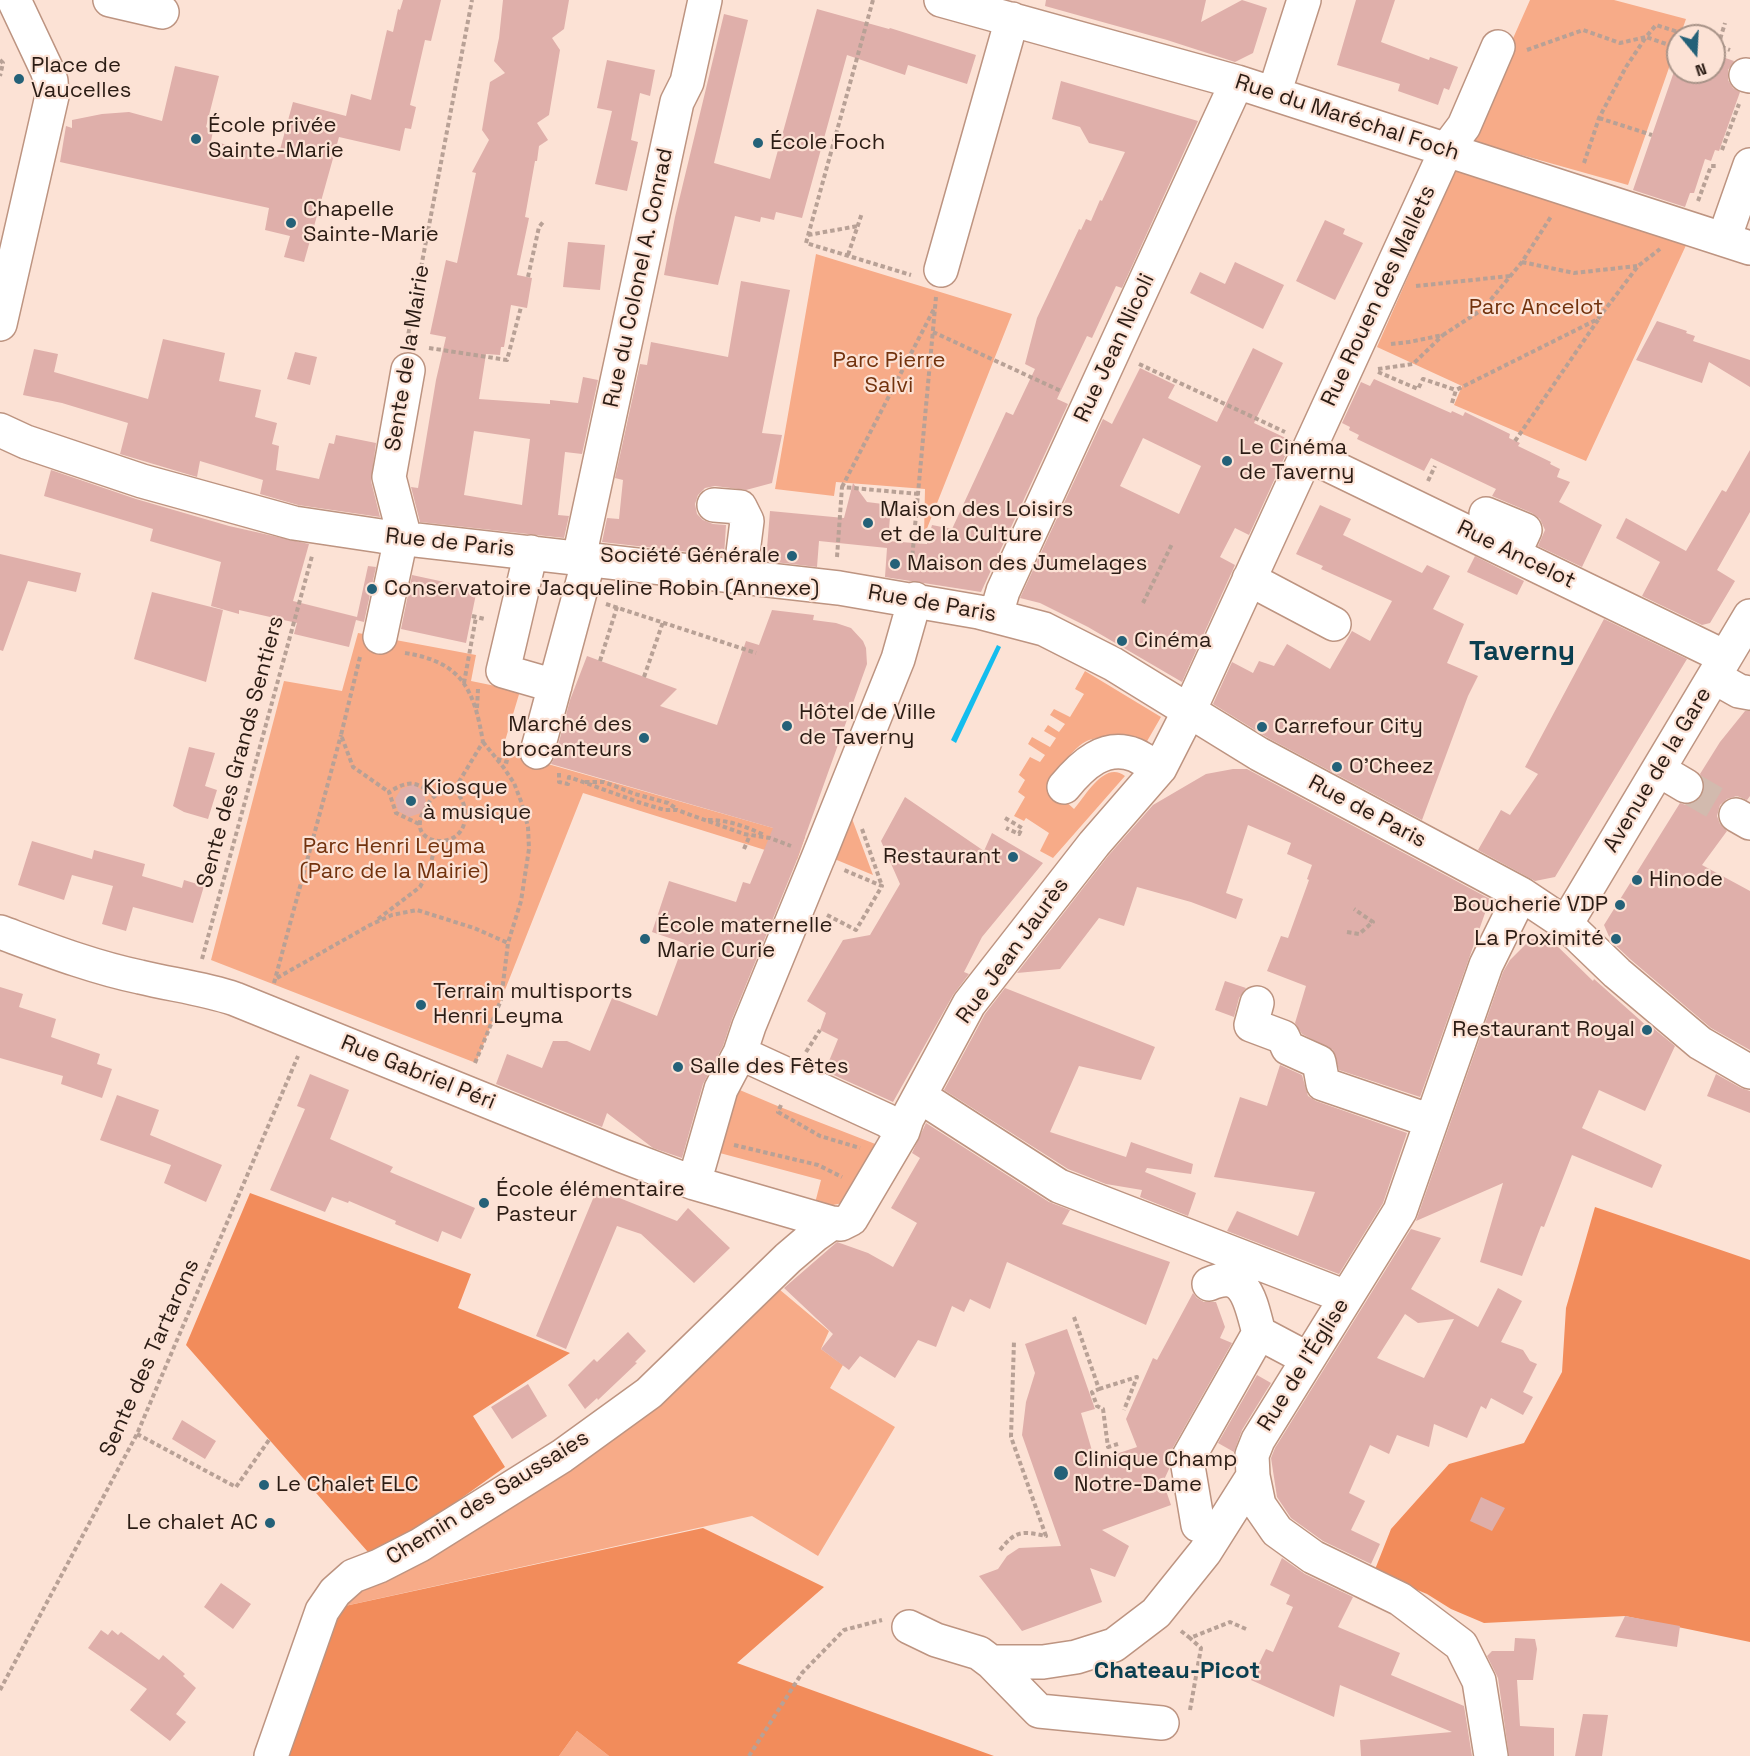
<!DOCTYPE html>
<html>
<head>
<meta charset="utf-8">
<style>
	body { margin:0 }
	#map { position:relative; width:1750px; height:1756px; overflow:hidden; background:#fce2d5; font-family:"Space Grotesk",sans-serif }
	canvas { display:block }
	.north { position:absolute; left:1666px; top:24px; width:60px; height:60px; box-sizing:border-box; background:#fce2d5; border:2px solid #a89388; border-radius:50%; rotate:162deg; font-size:16px; font-weight:700; line-height:24px; text-align:center; color:#2b1c14 }
	.north::after { content:''; display:block; margin:auto; width:21px; height:27px; background:#246178; clip-path:polygon(50% 0,100% 100%,50% 72%,0 100%) }
</style>
</head>
<body>
<div id="map">
<canvas width="1750" height="1756"></canvas>
<div class="north">N</div>
</div>
<script>
const ctx = document.querySelector('canvas').getContext('2d');
ctx.lineJoin = 'round';
function paint(path, color) { ctx.fillStyle = color; ctx.fill(path, 'evenodd'); }
function stroke(path, color, width, dash) { ctx.strokeStyle = color; ctx.lineWidth = width; ctx.lineCap = dash ? 'butt' : 'round'; ctx.setLineDash(dash || []); ctx.stroke(path); }
function drawText(font, color, halo, rows, align = 'center') {
  ctx.font = font + ' "Space Grotesk",sans-serif'; ctx.lineWidth = 4.5; ctx.setLineDash([]); ctx.textBaseline = 'middle'; ctx.strokeStyle = halo; ctx.fillStyle = color; for (const [text, x, y, turn = 0] of rows) {
    ctx.save(); ctx.translate(x, y); ctx.rotate((+turn || 0) * Math.PI / 180); ctx.textAlign = isNaN(turn) ? turn : align; if (halo) ctx.strokeText(text, 0, 0); ctx.fillText(text, 0, 0); ctx.restore();
  }
}
const green = new Path2D(`
	M1530 0H1614L1686 19 1680 36H1678V42L1628 185 1468 140Z
	M1455 170 1688 241 1586 461 1454 405 1462 386 1377 347Z
	M816 254 1012 314 924 536 925 489 836 482 834 496 775 489Z
	M358 633 476 655 471 681 520 691 502 751 805 837 797 860 583 793 476 1063 211 960 284 681 342 691Z
	M1085 671 1161 717 1146 743C1130 740 1104 734 1089 740 1072 747 1059 771 1048 785L1074 809C1086 795 1105 760 1125 776L1053 858 1040 851 1049 833 1026 818 1024 821 1014 816 1025 797 1018 792 1025 780 1019 775 1030 757 1040 762 1045 755 1028 744 1032 737 1050 747 1056 738 1044 731 1048 725 1059 732 1065 724 1050 715 1054 709 1070 717 1084 694 1075 689Z
	M851 816 873 875 832 858Z
	M735 1088 780 1107 883 1147 843 1203 833 1205 815 1203 821 1180 716 1152Z
	M767 1279 829 1331 821 1349 843 1365 830 1388 895 1427 818 1556 752 1516 322 1611 562 1456Z
	M577 1731 609 1756H559Z`);
const forest = new Path2D(`
	M250 1193 471 1274 458 1308 570 1353 473 1416 505 1467 375 1560 186 1345Z
	M1595 1207 1750 1260V1642L1625 1616 1484 1623 1451 1609 1427 1594 1374 1572 1391 1529 1449 1464 1524 1443 1562 1372 1566 1308Z
	M703 1528 824 1587 737 1663 994 1756H609L577 1731 559 1756H271L322 1611Z`);
const water = new Path2D(`
	M997 645 1001 647 956 743 951 740Z`);
const building = new Path2D(`
	M403 0H441L431 41 425 40 410 105 416 107 411 129 405 128 400 151 339 137 304 262 284 257 290 236 265 230 269 208 60 162 66 126 72 128V120L102 114 129 112 162 121 175 66 219 76 206 127 213 131 211 141 278 157 293 102 346 116 351 94 371 100 387 30 393 32 398 9 400 10Z
	M503 0H569L564 29 552 38 560 50 549 115 537 123 548 140 539 146 537 161H535L525 217 529 218 517 275 532 278 527 308 511 305 504 347H501L500 355 486 354 479 399 550 404V400L578 403 583 377 598 380 582 454 565 452 558 515 569 516 564 538 420 522 411 487 418 488 436 380 446 337 430 334 446 260 457 263 476 173 472 172 489 140 482 130 490 82 505 73 494 61 499 38ZM474 431 530 439 522 505 464 495Z
	M1046 0H1206L1201 22 1242 0 1267 8 1253 53 1235 62 1167 40 1045 6Z
	M1356 0H1395L1381 42 1429 60 1430 57 1458 67 1449 90 1444 88 1438 105 1398 91 1400 84 1337 65Z
	M817 9 889 29 890 28 976 55 967 84 908 65 905 75 847 55 802 218 776 212 774 220 761 217 760 222 735 216 718 285 664 275 675 217 724 14 748 20 714 163 770 179Z
	M1714 54 1734 61 1728 70V80L1733 88 1740 92 1719 151 1715 150 1711 161 1705 159 1694 193H1690L1685 207 1633 190 1678 60V72H1714Z
	M607 60 655 70 650 96 640 93 631 140 638 142 627 191 595 184 612 111 597 108Z
	M1061 81 1198 121 1122 288 1116 286 1092 338 1087 336 1057 399 1068 404 981 592 885 577 887 548 819 541 817 567 766 561 770 511 844 518 853 483 867 502 891 505 888 541 927 544 932 525 952 529 1006 412 1013 415 1035 369 1025 364 1037 318 1079 229 1081 230 1086 219 1091 221 1100 200 1102 201 1125 152 1089 143 1080 127 1052 119Z
	M1325 220 1345 229 1343 234 1363 243 1335 300 1296 281Z
	M568 242 605 245 600 290 563 287Z
	M1235 262 1284 285 1263 329 1190 293 1200 272 1225 284Z
	M741 281 790 290 762 433 782 435 772 483 746 490 715 486 705 488 698 495 695 504 697 514 703 520 713 524 726 525 724 556 602 542 607 518 619 519 623 480 615 478 640 364 647 365 651 342 728 357Z
	M1657 321 1687 331 1686 333 1695 336 1693 341 1750 360V387L1709 362 1702 383 1636 360Z
	M163 339 225 353 219 381 261 390 255 417 277 423 272 444 279 446 276 470 319 479 329 443 334 444 336 435 376 443 371 481 380 517 298 505 260 494 263 480 200 461 197 477 120 454 128 423 62 403 23 395 34 349 58 354 54 372 148 399Z
	M1253 348 1283 363 1254 423 1292 441 1249 535 1235 528 1220 557 1235 565 1182 682 1088 627 1040 603 1020 598 1103 419 1112 424 1140 368 1175 385 1168 398 1217 422ZM1143 438 1201 466 1179 514 1120 486Z
	M295 352 317 357 310 385 287 379Z
	M1374 379 1451 413 1452 411 1463 416 1465 412 1510 434 1509 438 1520 443 1518 446 1551 462 1550 464 1560 469 1557 477 1570 482 1559 502 1602 525 1582 567 1538 546 1545 530 1540 519 1532 513 1492 496 1496 489 1431 458 1424 471 1357 439 1359 435 1349 430 1350 427 1342 423 1361 382 1370 386Z
	M1750 450V512L1717 570 1735 581 1710 623 1702 625 1642 596 1660 562 1616 538 1626 518 1686 551 1722 490 1726 492Z
	M51 470 136 499 229 526 309 544 293 601 357 617 368 566 376 567 364 622 356 620 349 647 294 634 297 623 239 610V614L211 606 221 562 150 541 153 529 44 496Z
	M1320 505 1351 519 1343 535 1422 573 1427 565 1450 576 1433 609 1464 624 1447 663 1478 676 1468 696 1422 820 1268 738 1213 704 1232 662 1253 673 1259 661 1274 666 1287 644 1330 669 1352 631 1370 641 1392 601 1321 569 1323 566 1296 554Z
	M0 554 81 573 76 592 28 581 3 651 0 650Z
	M1475 556 1524 581 1517 595 1467 572Z
	M412 575 477 589 466 643 401 629Z
	M152 592 223 610 206 682 134 659Z
	M772 610 814 615 813 620 836 623 851 628 863 641 866 648 867 664 796 862 732 1019 723 1046 703 1084 682 1158 653 1148 607 1113 602 1127 496 1084 507 1054 542 1068 553 1041H567L590 1051 612 998 657 1016 684 943 652 932 669 881 736 902 743 882 750 884 773 828 551 764 555 757 570 700 587 656 677 689 660 706 717 725 746 641 759 645Z
	M1604 619 1687 659 1555 877 1535 881 1478 850 1501 810 1510 815 1538 774 1525 767Z
	M1745 711H1750V796L1747 800 1737 796 1727 799 1720 805 1717 816 1720 824 1727 831 1702 865 1750 891V1050L1711 1028 1630 959 1611 941 1604 925 1680 803 1686 805 1695 803 1702 796 1705 786 1700 774 1720 742Z
	M189 747 215 753 205 786 217 790 208 819 184 812 173 806Z
	M1233 769H1247L1490 899 1420 1097 1339 1070 1333 1050 1302 1034 1295 1023 1306 986 1267 971 1281 936 1288 938 1309 880 1307 879 1312 865 1287 854 1291 843 1248 825 1226 893 1243 899 1236 919 1191 902 1137 887 1124 926 1099 918 1060 969 1017 973 1108 856 1153 805 1206 774Z
	M414 784 424 792 426 803 421 813 409 817 398 811 395 799 401 789Z
	M905 797 984 851 992 833 1043 863 982 937 964 972 969 974 953 995 893 1102 825 1071 838 1039 820 1030 826 1013 807 1001 843 940 870 935 900 884 881 841Z
	M32 841 92 859 94 850 145 864 142 876 182 888 184 880 204 886 193 923 133 907 126 931 102 924 113 886 72 875 64 900 18 885Z
	M1531 939H1550L1593 981 1594 979 1649 1028 1647 1023 1675 1046 1645 1111 1599 1090 1582 1128 1662 1165 1652 1188 1572 1155 1544 1227 1541 1226 1522 1276 1480 1262 1503 1183 1416 1221 1503 972 1510 960Z
	M1225 981 1246 988 1239 998 1234 1017 1215 1010Z
	M0 987 23 994 19 1007 56 1019 51 1037 100 1054 97 1064 112 1069 102 1098 61 1084 63 1076 0 1058Z
	M1005 988 1155 1047 1141 1080 1079 1066 1050 1132 1126 1157 1131 1142 1193 1164 1191 1174 1147 1168 1145 1172 1196 1193 1188 1216 1140 1197 1142 1190 1106 1184 1068 1169 944 1090 985 1014Z
	M1280 1065 1302 1075 1308 1096 1316 1101 1407 1133 1383 1203 1339 1274 1227 1231 1237 1211 1298 1236 1315 1192 1214 1177 1240 1097 1267 1106Z
	M310 1074 349 1090 330 1139 393 1167 390 1172 475 1208 461 1239 442 1231 438 1242 395 1224 396 1221 349 1201 348 1203 332 1197 325 1212 270 1190 305 1109 297 1106Z
	M1716 1074 1741 1088 1750 1091V1113L1707 1096Z
	M117 1095 159 1110 150 1135 222 1165 206 1202 164 1183 171 1165 100 1140Z
	M926 1123 1049 1202 1070 1210 1062 1224 1170 1262 1146 1325 1007 1262 990 1309 970 1299 964 1312 952 1306 936 1347 918 1340 895 1378 860 1356 849 1370 821 1349 833 1334 784 1288 837 1242 868 1253 893 1267 917 1223 891 1208 920 1158 912 1153Z
	M597 1189 677 1221 688 1208 730 1248 694 1283 641 1234 617 1226 566 1349 536 1336Z
	M1411 1229 1441 1238 1411 1289 1478 1327 1498 1288 1522 1301 1501 1342 1523 1350 1530 1361 1537 1364 1523 1392 1533 1397 1523 1415 1491 1398 1486 1409 1481 1406 1467 1438 1434 1424 1429 1447 1397 1435 1389 1454 1370 1445 1349 1493 1365 1501 1351 1530 1380 1544 1371 1564 1323 1541 1291 1518 1277 1497 1271 1458 1275 1448ZM1405 1314 1418 1323 1454 1319 1424 1378 1377 1358Z
	M1193 1293 1197 1298 1204 1302H1216L1225 1327 1220 1338 1232 1343 1171 1451 1169 1469 1163 1482 1171 1505 1102 1530 1129 1546 1115 1577 1090 1568 1102 1602 1022 1631 979 1576 998 1569 1007 1556 1019 1548 1061 1546 1022 1435 1026 1402 1035 1373 1025 1344 1067 1329 1095 1409 1081 1413 1095 1461 1137 1447 1126 1419 1153 1358 1157 1360Z
	M628 1332 646 1351 635 1362 637 1363 598 1400 597 1398 585 1409 568 1385 594 1359 597 1362Z
	M1257 1375 1271 1383 1242 1430 1234 1452 1218 1443Z
	M528 1384 547 1416 512 1439 491 1407Z
	M182 1420 216 1441 205 1459 172 1439Z
	M1481 1497 1505 1508 1492 1531 1470 1521Z
	M1282 1558 1305 1574 1353 1597 1338 1627 1400 1653 1391 1675 1464 1706 1472 1756H1361L1360 1740 1452 1732 1340 1685 1334 1717 1251 1680 1266 1649 1273 1652 1293 1607 1286 1604 1290 1595 1270 1585Z
	M221 1583 251 1604 233 1629 204 1607Z
	M1625 1616 1680 1626 1677 1647 1615 1637Z
	M101 1630 108 1635 112 1630 118 1635 121 1632 159 1660 163 1655 185 1674 183 1676 196 1688 176 1714 186 1722 170 1741 130 1710 147 1689 88 1648Z
	M1515 1638 1535 1639 1537 1649 1533 1680H1517L1520 1726 1554 1728V1756H1509L1498 1678 1487 1656 1492 1651H1514Z
	M1583 1714 1608 1715 1602 1756H1575Z`);
const minorTunnel = new Path2D(`
	M1686 786 1736 815`);
const path = new Path2D(`
	M873 0 806 243 911 275
	M1714 44 1730 50
	M1718 46 1725 23
	M1527 50 1583 30 1620 43 1646 37 1656 25 1691 36
	M0 60 3 63 0 76
	M1599 118 1652 135
	M1722 150 1739 104
	M1584 163 1599 118 1626 67 1646 37 1678 48
	M1698 201 1711 166H1716
	M808 235 858 226
	M848 255 862 213
	M1522 262 1574 273 1637 266
	M528 277 539 227 544 221
	M1416 286 1510 276
	M933 332 1061 391
	M407 341 472 0
	M1391 344 1409 342 1443 335 1483 309 1522 262 1552 215
	M429 348 507 360 521 307
	M1139 364 1285 432
	M1378 369 1413 364 1443 335
	M1378 372 1418 389 1423 379 1456 390
	M1452 403 1456 390 1598 319 1638 266 1660 249
	M1515 441 1598 320
	M1428 481 1435 466
	M842 487 934 309
	M837 557 842 487 919 494
	M911 570 936 297
	M1143 603 1172 544
	M606 604 756 653
	M472 616 485 619
	M405 653C462 662 474 689 483 742L454 790
	M360 657 341 735 353 767 389 792
	M600 661 617 607
	M644 677 663 622
	M464 683 476 617
	M477 708 478 689
	M497 759 511 763
	M559 773V782L568 784 569 777 641 803 665 810H677L744 834 770 838 791 846
	M585 782H604L635 794 668 803 677 809
	M454 790C461 797 465 803 465 814 467 850 416 847 420 822 420 817 423 813 425 809 432 795 439 792 454 790Z
	M1005 818 1022 828 1019 834 1006 828
	M708 820C728 820 745 826 764 835
	M419 824 396 813 389 792C410 779 416 782 435 795
	M862 829 882 886
	M744 849 750 835
	M827 915 856 930 882 886 844 870
	M378 919 420 887 430 868 436 840
	M1347 932 1359 934 1373 922 1354 909
	M202 959 312 556
	M277 978 370 925 392 915 417 910 474 928 508 943
	M274 983 341 735
	M806 1052 820 1030
	M475 1063 501 1000 508 943 521 901 529 849 528 827 522 804 514 783 504 768 483 742
	M781 1105 778 1112 820 1136 860 1148
	M734 1145 818 1165 842 1177
	M1074 1317 1099 1389 1092 1392 1097 1406 1103 1409 1108 1447 1118 1444
	M1099 1389 1137 1377 1124 1410
	M137 1434 236 1487 269 1440
	M1000 1550C1016 1530 1022 1531 1046 1536L1011 1437 1014 1341
	M1181 1631 1190 1638 1230 1622 1246 1629
	M0 1690 137 1434 298 1056
	M1190 1710 1201 1648 1190 1638
	M749 1756 802 1673 844 1630 882 1620`);
const minor = new Path2D(`
	M110 0 162 12
	M941 0 1237 82 1750 248
	M1746 75 1750 76
	M1274 94 1304 0
	M1724 239 1750 165
	M941 270 1012 19
	M0 324 52 96 51 81 47 70 14 0
	M0 430 26 442 142 481 294 523 381 536 839 588 979 612 1044 629 1113 664 1259 754 1521 894 1566 924 1617 973 1700 1043 1750 1072
	M1306 454 1725 657
	M714 505 740 507 747 521 740 576
	M1486 514 1525 530 1514 554
	M531 552 503 671 555 686
	M579 558 677 102 687 82 705 0
	M1249 579 1334 624
	M996 615 1003 591 1237 82
	M380 637 401 538 402 527 389 477 408 370
	M1714 677 1739 691 1750 693
	M537 752 589 559
	M1659 770 1686 786
	M1064 787C1082 765 1105 743 1135 755 1144 759 1150 765 1160 768
	M1736 815 1750 823
	M818 858 898 659 915 599
	M1566 924 1750 616
	M0 932C46 949 92 967 140 977 173 985 203 988 235 999L623 1156 694 1183 832 1223 841 1224 851 1219 903 1131 907 1119 969 1004 1094 844 1160 768 1189 711 1438 168 1446 150 1464 126 1498 47
	M1257 1003 1251 1025 1283 1037 1288 1048 1319 1062 1323 1084 1431 1121
	M740 1053 886 1120 903 1131
	M921 1097 1059 1186 1346 1297
	M694 1183 721 1089 740 1053 749 1026 820 853
	M1209 1284C1247 1267 1251 1305 1259 1333
	M1198 1525 1187 1460 1259 1333 1308 1359
	M909 1627 936 1640 979 1653 991 1662H1043L1076 1657 1114 1645 1156 1613 1205 1552 1253 1476
	M991 1662 1039 1711 1162 1723
	M271 1756 322 1611 335 1592 353 1576 379 1566 420 1545 562 1456 649 1393 788 1258 815 1235 832 1223
	M1491 1756 1479 1681 1461 1645 1400 1599 1313 1557 1277 1531 1259 1505 1253 1476 1252 1455 1258 1440 1400 1211 1486 965 1521 894`);
const markers = [
	[19,79,6,"#246178"],
	[196,139,6,"#246178"],
	[758,143,6,"#246178"],
	[291,223,6,"#246178"],
	[1227,461,6,"#246178"],
	[868,523,6,"#246178"],
	[792,556,6,"#246178"],
	[895,564,6,"#246178"],
	[372,589,6,"#246178"],
	[1122,641,6,"#246178"],
	[787,726,6,"#246178"],
	[1262,727,6,"#246178"],
	[644,738,6,"#246178"],
	[1337,767,6,"#246178"],
	[411,801,6,"#246178"],
	[1013,857,6,"#246178"],
	[1637,880,6,"#246178"],
	[1620,905,6,"#246178"],
	[645,939,6,"#246178"],
	[1616,939,6,"#246178"],
	[421,1005,6,"#246178"],
	[1647,1030,6,"#246178"],
	[678,1067,6,"#246178"],
	[484,1203,6,"#246178"],
	[1061,1473,8,"#246178"],
	[264,1485,6,"#246178"],
	[270,1523,6,"#246178"]
];
const poiNames = [
	["Place de",31,66],
	["Vaucelles",31,91],
	["École privée",208,126],
	["Sainte-Marie",208,151],
	["École Foch",770,143],
	["Chapelle",303,210],
	["Sainte-Marie",303,235],
	["Le Cinéma",1239,448],
	["de Taverny",1239,473],
	["Maison des Loisirs",880,510],
	["et de la Culture",880,535],
	["Société Générale",780,556,"right"],
	["Maison des Jumelages",907,564],
	["Conservatoire Jacqueline Robin (Annexe)",384,589],
	["Cinéma",1134,641],
	["Hôtel de Ville",799,713],
	["de Taverny",799,738],
	["Marché des",632,725,"right"],
	["brocanteurs",632,750,"right"],
	["Carrefour City",1274,727],
	["O'Cheez",1349,767],
	["Kiosque",423,788],
	["à musique",423,813],
	["Restaurant",1001,857,"right"],
	["Hinode",1649,880],
	["Boucherie VDP",1608,905,"right"],
	["École maternelle",657,926],
	["Marie Curie",657,951],
	["La Proximité",1604,939,"right"],
	["Terrain multisports",433,992],
	["Henri Leyma",433,1017],
	["Restaurant Royal",1635,1030,"right"],
	["Salle des Fêtes",690,1067],
	["École élémentaire",496,1190],
	["Pasteur",496,1215],
	["Clinique Champ",1074,1460],
	["Notre-Dame",1074,1485],
	["Le Chalet ELC",276,1485],
	["Le chalet AC",258,1523,"right"]
];
const streetNames = [
	["Rue du Maréchal Foch",1347,118,18],
	["Rue du Colonel A. Conrad",639,278,-78],
	["Rue Rouen des Mallets",1379,296,-65],
	["Rue Jean Nicoli",1115,348,-65],
	["Sente de la Mairie",408,358,-81],
	["Rue de Paris",450,543,6],
	["Rue Ancelot",1516,555,26],
	["Rue de Paris",932,604,10],
	["Sente des Grands Sentiers",241,752,-75],
	["Avenue de la Gare",1658,770,-59],
	["Rue de Paris",1367,812,28],
	["Rue Jean Jaurès",1013,951,-54],
	["Rue Gabriel Péri",418,1073,22],
	["Sente des Tartarons",150,1358,-66],
	["Rue de l'Église",1304,1365,-58],
	["Chemin des Saussaies",488,1498,-32]
];
const parkNames = [
	["Parc Ancelot",1536,308],
	["Parc Pierre",889,361],
	["Salvi",889,386],
	["Parc Henri Leyma",394,847],
	["(Parc de la Mairie)",394,872]
];
const neighbourhoodNames = [
	["Chateau-Picot",1177,1671]
];
const districtNames = [
	["Taverny",1522,652]
];
paint(green, '#f7ab88');
paint(forest, '#f28c5b');
paint(water, '#13bdee');
paint(building, '#dfafaa');
stroke(minorTunnel, '#d2baae', 33, [33, 16]);
stroke(minor, '#bd9481', 36);
stroke(path, '#b8a196', 4, [4.5, 3]);
stroke(minor, '#fff', 33);
for (const [x, y, r, color] of markers) { const dot = new Path2D(); dot.arc(x, y, r, 0, 2 * Math.PI); ctx.fillStyle = color; ctx.fill(dot); stroke(dot, '#fce2d5', 2); }
drawText('22px', '#2b1c14', '#fce2d5', poiNames, 'left');
drawText('22px', '#2b1c14', '#fce2d5', streetNames);
drawText('22px', '#72320d', '#fce2d5', parkNames);
drawText('bold 24px', '#0a3f50', '#fce2d5', neighbourhoodNames);
drawText('bold 28px', '#0a3f50', '#fce2d5', districtNames);
</script>
</body>
</html>
